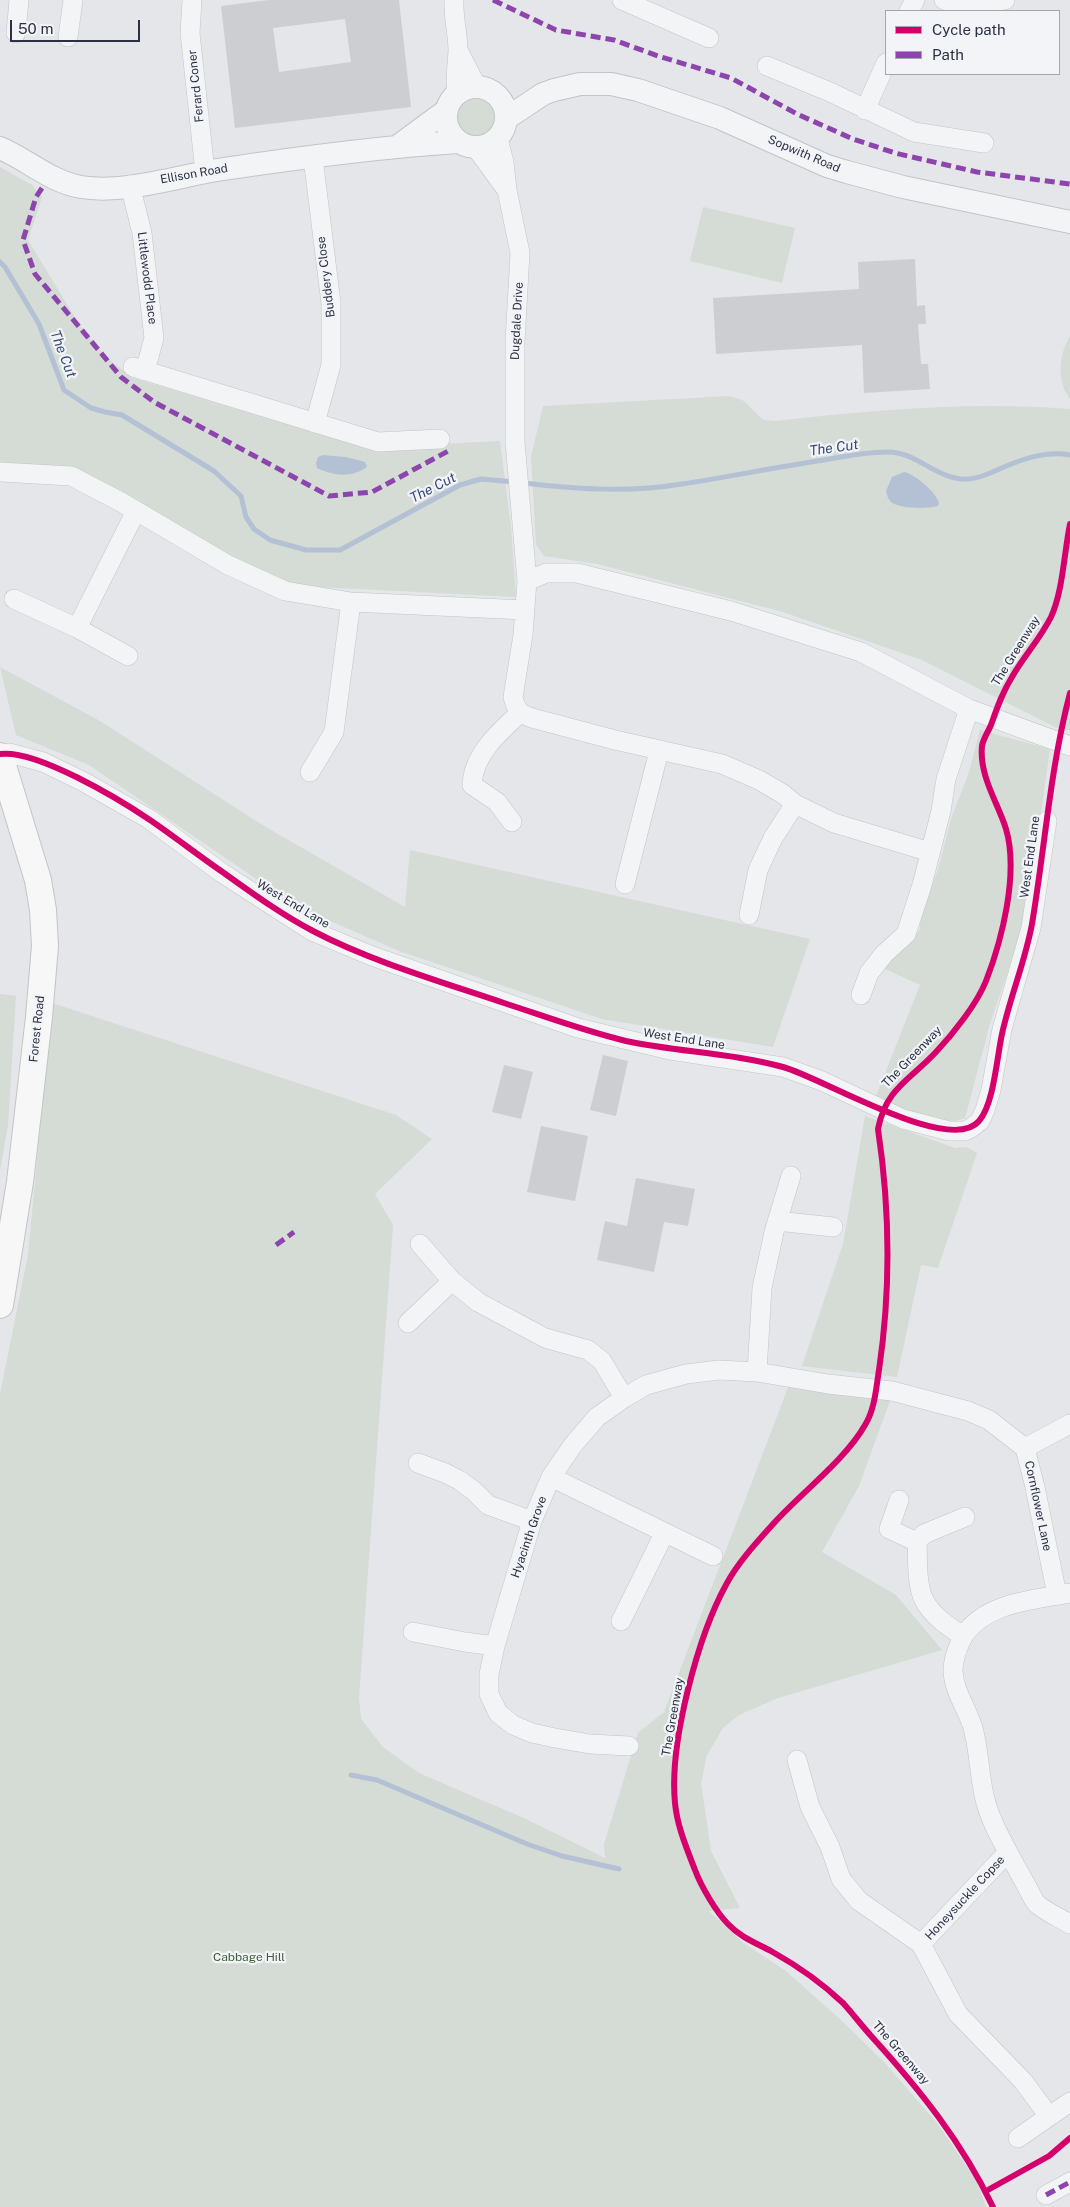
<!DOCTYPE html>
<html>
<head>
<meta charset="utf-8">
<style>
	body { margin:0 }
	#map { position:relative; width:1070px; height:2207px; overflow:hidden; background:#e4e6e9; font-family:"Public Sans",sans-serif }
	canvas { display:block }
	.legend { position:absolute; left:885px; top:10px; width:175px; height:65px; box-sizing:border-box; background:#f2f4f8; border:1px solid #a2a6af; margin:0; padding:6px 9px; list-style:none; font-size:15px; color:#2b3142 }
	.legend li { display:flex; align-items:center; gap:10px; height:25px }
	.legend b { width:25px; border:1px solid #a2a6af }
	.scale { position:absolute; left:10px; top:20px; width:130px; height:22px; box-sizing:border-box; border:2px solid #2b3142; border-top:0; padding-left:6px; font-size:15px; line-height:18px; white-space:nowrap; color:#2b3142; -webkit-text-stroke:4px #f2f4f8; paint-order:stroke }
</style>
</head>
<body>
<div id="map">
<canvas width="1070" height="2207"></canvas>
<ul class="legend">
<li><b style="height:6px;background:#d6006c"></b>Cycle path</li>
<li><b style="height:6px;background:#8e44ad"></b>Path</li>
</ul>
<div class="scale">50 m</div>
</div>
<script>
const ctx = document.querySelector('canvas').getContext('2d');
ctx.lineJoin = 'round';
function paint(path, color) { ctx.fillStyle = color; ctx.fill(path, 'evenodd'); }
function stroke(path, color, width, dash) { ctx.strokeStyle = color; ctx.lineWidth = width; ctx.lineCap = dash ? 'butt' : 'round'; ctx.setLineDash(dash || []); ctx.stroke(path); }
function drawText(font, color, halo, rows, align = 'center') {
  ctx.font = font + ' "Public Sans",sans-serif'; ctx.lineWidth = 4.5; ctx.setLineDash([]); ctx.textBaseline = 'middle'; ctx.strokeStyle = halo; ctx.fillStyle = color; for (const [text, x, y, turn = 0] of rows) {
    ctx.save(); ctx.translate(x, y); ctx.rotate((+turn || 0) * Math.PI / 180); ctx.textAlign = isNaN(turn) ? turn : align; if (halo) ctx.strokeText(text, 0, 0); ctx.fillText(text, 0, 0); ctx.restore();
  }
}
const green = new Path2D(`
	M456 117a20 20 0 1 1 40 0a20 20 0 1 1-40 0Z
	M0 167 32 185 42 197 28 240 79 324 106 357 133 378 353 444 372 447 500 441 511 527 516 597 297 586 233 557 78 471 0 466Z
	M703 207 795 228 782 283 690 261Z
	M1070 336V399C1056 380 1059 355 1070 336Z
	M730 396 744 401 763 420 775 421C873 410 972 401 1070 409V731L1055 727 922 660 783 612 597 564 544 556 536 545 531 457 543 406Z
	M0 667 100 721 264 826 405 907 410 850 810 939 773 1047 602 1019 399 951 296 906 89 765 16 735Z
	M980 730 1050 749 1027 914 990 1024 965 1118 949 1123 874 1101 920 985 885 969 887 958 908 945 920 929V915L938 870 951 819 969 772Z
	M0 994 16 996 8 1125 0 1171Z
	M52 1003 396 1115 432 1139 375 1194 393 1225 359 1698 361 1719 383 1747 419 1773 526 1819 605 1858 604 1844 638 1733 664 1712 789 1385 891 1398 859 1486 822 1552 896 1595 942 1650 778 1698 739 1715 723 1728 707 1755 701 1783 711 1851 740 1908 709 1911 742 1942 786 1971 841 2020 884 2062 937 2123 976 2180 986 2207H0V1394L28 1255Z
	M865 1116 955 1148 967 1147 977 1153 938 1268 921 1265 897 1377 802 1366 843 1244Z`);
const water = new Path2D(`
	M323 455 346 457 365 462 367 467C352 478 333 476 317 468L316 463 318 457Z
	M904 472C915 474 936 492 939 503L938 506C927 509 900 509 891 502 888 499 887 495 886 491L892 477Z`);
const stream = new Path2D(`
	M0 262 5 267 39 324 64 390 91 408 105 412 122 415 214 471 241 496 246 517 254 529 270 540 306 550H340L460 485 481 479 515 482
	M523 483C578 489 627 493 682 484 729 477 776 467 824 460 845 456 866 452 888 452 918 452 937 481 969 479 982 478 992 472 1004 467 1025 458 1047 451 1070 455
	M351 1775 377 1780 527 1844 562 1856 619 1869`);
const building = new Path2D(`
	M269 0H399L411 107 235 128 221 6ZM345 19 351 62 279 72 273 28Z
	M915 259 917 306 925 305 926 324H918L921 364H928L930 389 864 393 862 345 716 354 713 298 859 289 858 262Z
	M603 1055 628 1061 616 1116 590 1110Z
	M504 1065 533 1072 521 1119 492 1112Z
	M541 1126 588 1136 575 1201 527 1192Z
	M636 1178 695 1189 688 1226 664 1222 654 1272 597 1260 605 1221 627 1226Z`);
const minor = new Path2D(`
	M192 0 190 33 205 172
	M454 0C453 17 458 34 458 51 457 66 455 79 457 94
	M622 0 709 38
	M944 0C965 6 984 4 1005 0
	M909 11 915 0
	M16 33 19 0
	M68 37 73 0
	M458 50 477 87
	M767 66 830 92 914 132 984 143
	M865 110 886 63
	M498 139 504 162 507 190 520 253 515 342V442L527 581 523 635 513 697 515 704 520 713 532 718 615 740 722 764 759 780 783 794 795 804 834 823 930 852
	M476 148 506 189
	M313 158 331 303V365L315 423
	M130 185 142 233 154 338 145 371
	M133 367 378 442 440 439
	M0 472 71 476 121 502 228 565 285 591 351 602 525 610
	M527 581 546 573H577L731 611 861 652 969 709 1070 746
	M14 599 77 628 128 656
	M77 628 136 511
	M0 754 9 753 43 762 84 782 149 819 222 873 312 931 372 956 578 1028 670 1050 783 1067 822 1081 903 1119 949 1131H965L971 1128 980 1121 985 1110 991 1090 1002 1029 1031 928 1047 821
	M310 772 334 732 351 602
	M512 822 497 802 472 785C473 755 499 732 520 713
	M625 884 659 751
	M749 915 758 870 773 838 795 804
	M861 995 869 973 884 954 906 934 922 885 941 811 946 779 969 709
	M777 1221 833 1227
	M420 1244 452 1281 478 1302 545 1338 588 1350 602 1361 624 1398
	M408 1323 452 1281
	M757 1372 762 1288 774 1232 791 1176
	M1025 1448 1070 1424
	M418 1463 445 1473 459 1480 474 1491 488 1505 532 1521
	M551 1477 713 1556
	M899 1500 889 1529 917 1542
	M1070 1593C1034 1600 987 1602 964 1635 958 1645 953 1660 953 1671 954 1692 968 1710 973 1728 980 1753 979 1779 986 1803 992 1827 1014 1862 1026 1885 1029 1890 1033 1900 1037 1904 1046 1912 1060 1918 1070 1924
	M621 1621 664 1534
	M413 1632 465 1642 495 1646
	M963 1636C949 1627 932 1616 924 1600 916 1584 918 1559 917 1542L924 1534 965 1517
	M629 1746 590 1744 555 1738 532 1733 513 1725 498 1713 489 1694V1674L495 1646 532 1521 551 1477 573 1445 597 1417 624 1398 646 1385 686 1374 719 1370 757 1372 828 1384 892 1391 968 1411 989 1420 1025 1448 1035 1487 1057 1595
	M797 1760 810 1807 830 1847 841 1879 859 1901 921 1944
	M1008 1852 921 1944 958 2014 1023 2081 1048 2115
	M1018 2138 1070 2102
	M1046 2195 1070 2182`);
const tertiary = new Path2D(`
	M446 117a30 30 0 1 1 60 0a30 30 0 1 1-60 0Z
	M507 118 543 94 554 90 580 84H611L638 90 720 118 827 166 847 172 903 187 1070 222
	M398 146 447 110
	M0 148C28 160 51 182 81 187 122 194 176 177 217 170 297 158 378 147 458 142`);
const secondary = new Path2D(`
	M0 756 38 880 43 910 45 946 39 1017 20 1182 0 1305`);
const quiet = new Path2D(`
	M493 0 556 30 614 40 658 56 731 78 797 114 853 139 895 153 977 172 1070 184
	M42 188 36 197 23 240 35 274 121 377 154 402 329 496 372 492 452 449
	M276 1245 294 1232
	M1046 2195 1070 2182`);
const cycleway = new Path2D(`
	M0 754C36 749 119 799 150 820 175 837 199 856 224 873 252 893 282 915 313 931 370 961 442 982 504 1003 544 1016 584 1031 626 1041 678 1052 732 1053 783 1067 821 1077 950 1156 979 1121 994 1104 997 1056 1002 1034 1010 997 1025 962 1032 924 1045 847 1050 769 1070 693
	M986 2191 1049 2156 1070 2138
	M993 2207C962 2142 920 2090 872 2037 862 2026 853 2014 843 2003 822 1983 796 1965 771 1951 756 1943 740 1937 728 1924 716 1912 701 1886 695 1870 687 1849 677 1826 675 1803 669 1743 698 1635 727 1583 739 1561 758 1541 774 1523 801 1493 846 1459 865 1425 875 1409 876 1388 879 1370 891 1289 890 1209 878 1129 886 1088 910 1080 936 1052 952 1035 977 1004 986 981 1002 940 1019 873 1006 829 998 803 979 776 982 746 983 739 988 732 991 725 997 708 1002 693 1012 677 1024 656 1040 639 1051 617 1063 591 1064 553 1070 524`);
const streetNames = [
	["Ferard Coner",196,86,-96],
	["Sopwith Road",804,154,23],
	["Ellison Road",194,174,-10],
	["Buddery Close",326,277,-97],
	["Littlewodd Place",147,278,83],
	["Dugdale Drive",517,321,-87],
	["The Greenway",1016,651,-58],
	["West End Lane",1030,857,-82],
	["West End Lane",293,904,31],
	["Forest Road",37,1029,-84],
	["West End Lane",684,1039,9],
	["The Greenway",912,1057,-46],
	["Cornflower Lane",1038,1506,78],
	["Hyacinth Grove",529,1537,-71],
	["The Greenway",673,1717,-80],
	["Honeysuckle Copse",965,1898,-47],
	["The Greenway",901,2053,49]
];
const parkNames = [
	["Cabbage Hill",249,1957]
];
const waterNames = [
	["The Cut",63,354,69],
	["The Cut",834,448,-8],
	["The Cut",433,488,-27]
];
paint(green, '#d4dcd5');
paint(water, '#b4c0d3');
stroke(stream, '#b4c0d3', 5);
paint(building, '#ccced1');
stroke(minor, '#c2c4c7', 20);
stroke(tertiary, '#c2c4c7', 24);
stroke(secondary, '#c2c4c7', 28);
stroke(minor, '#f3f4f6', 19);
stroke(tertiary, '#f3f4f6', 22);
stroke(secondary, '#f7f7f7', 26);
stroke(quiet, '#8e44ad', 5, [10, 5]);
stroke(cycleway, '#d6006c', 6);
drawText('12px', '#2b3142', '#f2f4f8', streetNames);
drawText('12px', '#3c5d39', '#f2f4f8', parkNames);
drawText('italic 14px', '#364c75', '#f2f4f8', waterNames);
</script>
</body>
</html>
